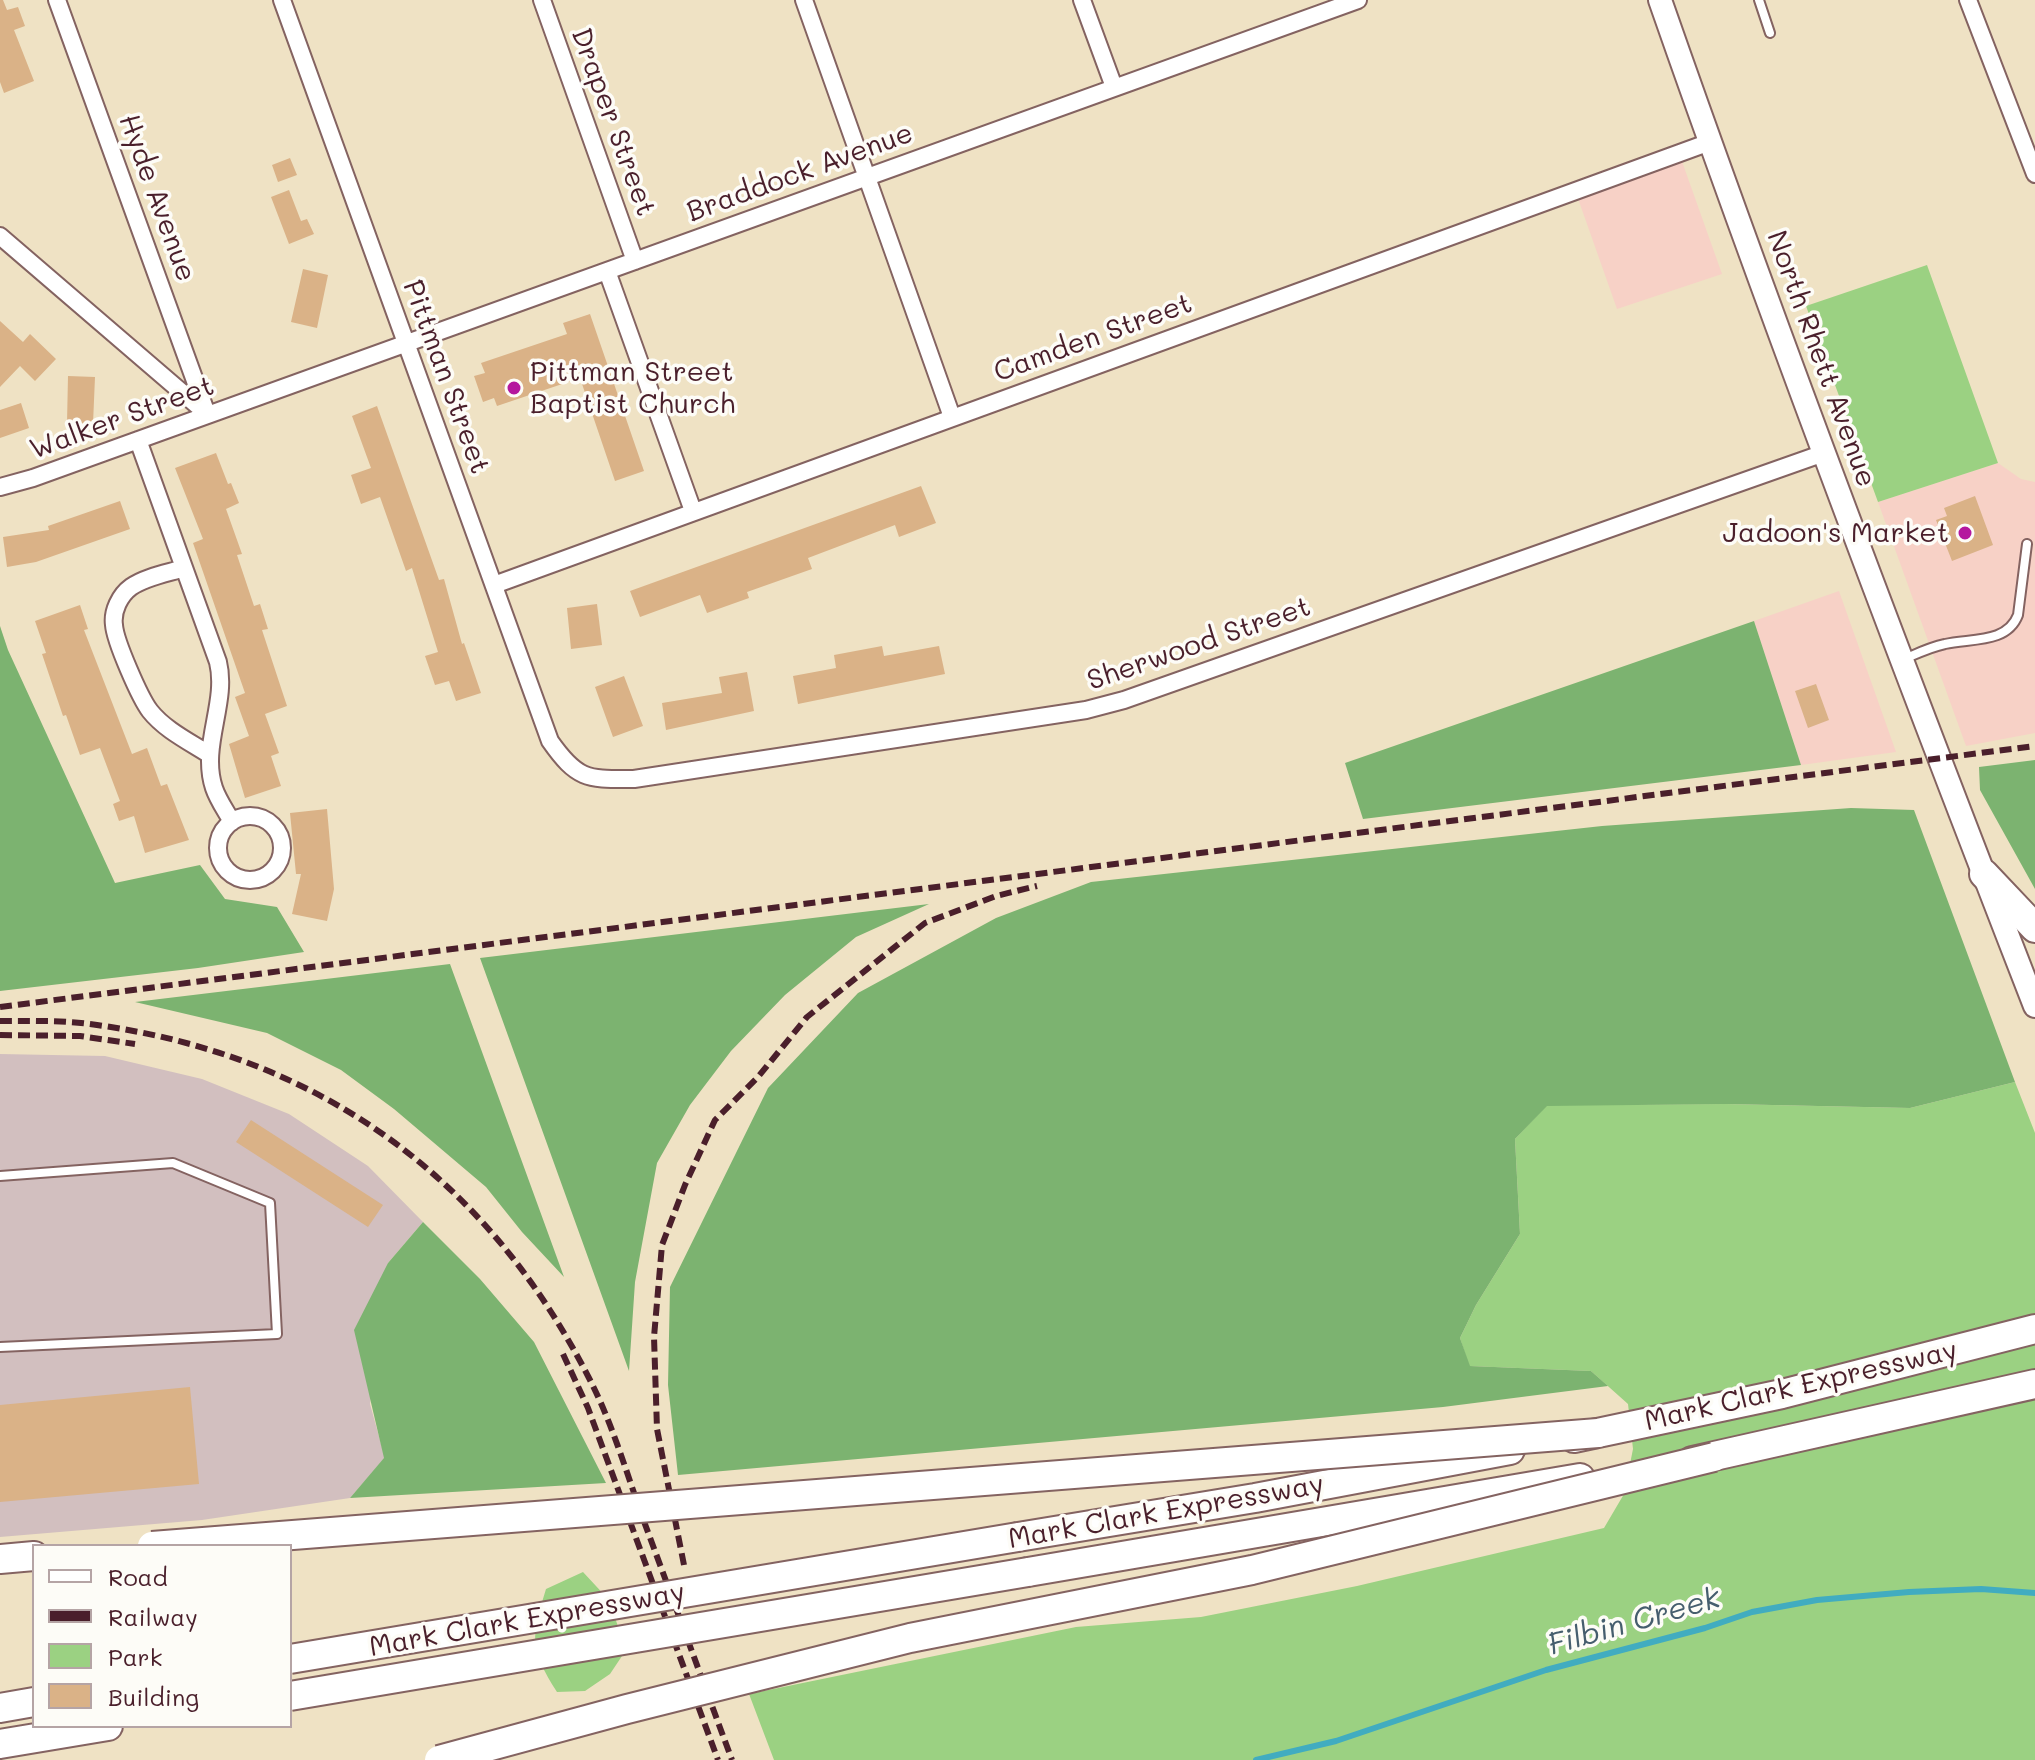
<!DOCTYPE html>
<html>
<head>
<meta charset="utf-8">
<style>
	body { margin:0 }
	#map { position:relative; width:2035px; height:1760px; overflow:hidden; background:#efe2c4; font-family:Mali,sans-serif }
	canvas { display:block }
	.legend { position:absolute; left:32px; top:1544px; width:260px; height:184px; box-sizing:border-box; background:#fdfcf7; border:2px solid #b5a4a5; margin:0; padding:10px 14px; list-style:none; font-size:24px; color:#4a1f2b }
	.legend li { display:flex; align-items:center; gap:16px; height:40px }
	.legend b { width:40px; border:2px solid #b5a4a5 }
</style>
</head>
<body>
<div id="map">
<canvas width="2035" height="1760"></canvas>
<ul class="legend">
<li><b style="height:10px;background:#fff"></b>Road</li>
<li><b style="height:10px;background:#4a1f2b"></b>Railway</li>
<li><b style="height:22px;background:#9bd182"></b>Park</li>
<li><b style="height:22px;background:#dab287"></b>Building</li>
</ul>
</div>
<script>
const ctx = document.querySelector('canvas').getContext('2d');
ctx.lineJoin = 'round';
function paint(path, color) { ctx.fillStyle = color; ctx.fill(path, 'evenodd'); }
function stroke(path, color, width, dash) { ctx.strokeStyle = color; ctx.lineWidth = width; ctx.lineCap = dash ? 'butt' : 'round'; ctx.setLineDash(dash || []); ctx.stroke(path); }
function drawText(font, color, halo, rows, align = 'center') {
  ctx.font = font + ' Mali,sans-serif'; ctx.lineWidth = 7; ctx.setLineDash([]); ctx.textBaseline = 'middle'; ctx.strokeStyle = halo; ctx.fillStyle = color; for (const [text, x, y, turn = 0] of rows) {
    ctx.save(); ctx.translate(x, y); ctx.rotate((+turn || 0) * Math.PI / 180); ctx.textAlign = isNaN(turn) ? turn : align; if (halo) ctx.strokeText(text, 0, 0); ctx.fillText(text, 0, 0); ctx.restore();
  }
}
const built = new Path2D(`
	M1679 153 1722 274 1617 309 1575 190Z
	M1998 463 2021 479 2035 482V733L1966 746 1878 502Z
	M1839 591 1896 752 1801 765 1754 621Z`);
const industrial = new Path2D(`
	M0 1054 105 1056 202 1079 289 1114 368 1166 423 1222 388 1263 370 1404 385 1458 350 1498 202 1520 0 1537Z`);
const green = new Path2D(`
	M1927 265 1998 463 1878 502 1806 306Z
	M2015 1082 2035 1133V1760H774L749 1694 1076 1627 1201 1617 1357 1586 1604 1528 1624 1494 1633 1449 1628 1404 1591 1371 1469 1366 1460 1338 1476 1305 1520 1234 1515 1139 1547 1105 1726 1104 1910 1108Z
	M583 1572 609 1600 626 1650 610 1674 585 1691 557 1692C529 1648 531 1638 546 1589Z`);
const forest = new Path2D(`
	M1754 621 1801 765 1363 819 1345 763Z
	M0 626 8 650 115 883 200 865 225 899 277 907 304 952 198 968 0 991Z
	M2035 760V889L1980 790 1979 767Z
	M1851 808 1914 810 2015 1082 1910 1108 1726 1104 1547 1106 1515 1139 1520 1234 1476 1305 1460 1338 1470 1366 1591 1371 1608 1386 1443 1407 678 1475 668 1385 670 1287 768 1088 858 993 996 918 1091 882 1602 826Z
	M929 904 856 937 785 995 731 1051 690 1105 657 1163 635 1282 629 1371 480 958Z
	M450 964 564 1277 522 1232 486 1187 394 1109 341 1070 267 1033 135 1002Z
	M423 1222 480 1279 534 1342 606 1483 350 1498 384 1458 354 1330 388 1263Z`);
const stream = new Path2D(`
	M1256 1760 1336 1741 1546 1670 1705 1628 1752 1612 1817 1600 1909 1592 1981 1589 2035 1593`);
const building = new Path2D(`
	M0 0H3L7 10 18 7 25 26 14 30 34 81 4 93 0 82Z
	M290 158 297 175 278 182 272 165Z
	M289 190 301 221 307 219 314 234 289 244 271 197Z
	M303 269 328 275 317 328 291 322Z
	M590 314 644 471 615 481 580 378 497 406 494 398 483 402 474 376 485 373 481 363 567 334 563 323Z
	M0 321 23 342 30 334 56 359 35 381 20 366 0 387Z
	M68 376 95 377 93 424 67 423Z
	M21 403 29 428 0 438V410Z
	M377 406 439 580 444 579 462 644 464 643 481 693 456 701 449 681 435 685 425 656 438 652 412 568 406 571 380 497 361 504 351 475 371 468 352 416Z
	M216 453 228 484 231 483 239 503 226 509 242 554 237 555 254 606 260 604 268 629 262 630 287 706 265 714 279 753 271 756 281 786 245 798 229 744 249 736 235 697 245 693 193 543 203 539 175 468Z
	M921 486 936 523 899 537 895 525 808 558 812 569 747 592 749 598 707 613 700 595 640 617 630 591Z
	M1975 496 1993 545 1952 561 1936 520 1947 516 1944 508Z
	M120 501 130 529 36 562 7 567 3 537 49 530 48 526Z
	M597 604 602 645 571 649 567 608Z
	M80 605 88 629 84 630 132 754 147 748 161 786 167 784 189 840 145 853 134 816 119 821 113 804 120 801 100 748 80 755 66 715 63 716 42 654 46 653 35 621Z
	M882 646 884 656 939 646 945 674 798 704 793 676 836 668 834 655Z
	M747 672 754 711 666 730 662 703 722 693 719 677Z
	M624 676 643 726 613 737 595 687Z
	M1816 684 1829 720 1808 728 1795 691Z
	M327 809 334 889 327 921 292 914 301 874H296L290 813Z
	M251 1120 383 1205 368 1227 236 1142Z
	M190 1387 199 1484 0 1502V1405Z`);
const service = new Path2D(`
	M1759 0 1770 33
	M1902 660C1916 654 1930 647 1945 644 1970 638 2007 644 2018 615L2027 544
	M0 1176 173 1163 270 1203 277 1334 0 1347`);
const minor = new Path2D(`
	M57 0 207 414
	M282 0 550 741C578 781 588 779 634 779L1086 710 1124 700 1824 453
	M542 0 635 261
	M804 0 952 417
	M1082 0 1114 87
	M1968 0 2035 174
	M0 236 206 413
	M607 271 693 511
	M138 440 218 662C228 703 200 746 214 788 218 800 226 811 232 822
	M0 487 33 478 1358 0
	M184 568C168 573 145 577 131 587 120 595 112 611 114 625 115 641 140 698 150 711 165 730 190 742 210 755
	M494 585 1710 142
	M218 848a32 32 0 1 1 64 0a32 32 0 1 1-64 0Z`);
const secondary = new Path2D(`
	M1660 0C1778 338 1905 672 2035 1006`);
const motorway = new Path2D(`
	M1984 874 2035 928
	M1574 1438 1782 1394 2035 1329
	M1692 1461 2035 1384
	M1018 1537 1255 1498 1510 1450
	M0 1559 34 1556
	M1028 1572 1580 1478
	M0 1708 34 1702
	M0 1744 108 1726`);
const rail = new Path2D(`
	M0 1007 2035 746
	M0 1021C32 1021 65 1020 97 1025 321 1056 488 1179 590 1380 612 1423 626 1471 642 1516 672 1597 702 1679 732 1760
	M0 1035 80 1036 135 1044
	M563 1354 588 1408 718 1760
	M684 1565 657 1429 654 1337 662 1245 685 1185 715 1120 758 1077 807 1017 925 923 996 896 1037 886`);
const motorwayBridge = new Path2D(`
	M152 1546 1598 1433
	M290 1659 1018 1537
	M290 1696 1028 1572
	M439 1760 627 1709 910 1638 1252 1570 1714 1457`);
const markers = [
	[514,388,8,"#b5179e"],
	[1965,533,8,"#b5179e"]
];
const streetNames = [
	["Draper Street",613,122,70],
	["Braddock Avenue",800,173,-20],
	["Hyde Avenue",157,198,70],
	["Camden Street",1093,338,-20],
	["North Rhett Avenue",1821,359,70],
	["Pittman Street",446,377,70],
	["Walker Street",122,418,-20],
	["Sherwood Street",1199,644,-19],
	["Mark Clark Expressway",1801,1386,-13],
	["Mark Clark Expressway",1166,1512,-10],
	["Mark Clark Expressway",527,1620,-10]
];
const poiNames = [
	["Pittman Street",530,372],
	["Baptist Church",530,404],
	["Jadoon's Market",1949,533,"right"]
];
const waterNames = [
	["Filbin Creek",1634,1622,-16]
];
paint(built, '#f7d1c6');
paint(industrial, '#d2bfbf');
paint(green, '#9bd182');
paint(forest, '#7cb370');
stroke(stream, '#41acc0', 6);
paint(building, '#dab287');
stroke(service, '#846361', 12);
stroke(minor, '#846361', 20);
stroke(secondary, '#846361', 26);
stroke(motorway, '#846361', 32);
stroke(service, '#fff', 8);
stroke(minor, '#fff', 16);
stroke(secondary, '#fff', 22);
stroke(motorway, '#fff', 28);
stroke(rail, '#4a1f2b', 6, [12, 6]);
stroke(motorwayBridge, '#846361', 32, []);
stroke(motorwayBridge, '#fff', 28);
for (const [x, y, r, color] of markers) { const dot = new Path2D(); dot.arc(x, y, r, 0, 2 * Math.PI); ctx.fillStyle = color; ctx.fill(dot); stroke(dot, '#fdfcf7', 3); }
drawText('28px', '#4a1f2b', '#fdfcf7', streetNames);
drawText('28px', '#4a1f2b', '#fdfcf7', poiNames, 'left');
drawText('italic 30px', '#465e6e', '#fdfcf7', waterNames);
</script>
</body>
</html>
